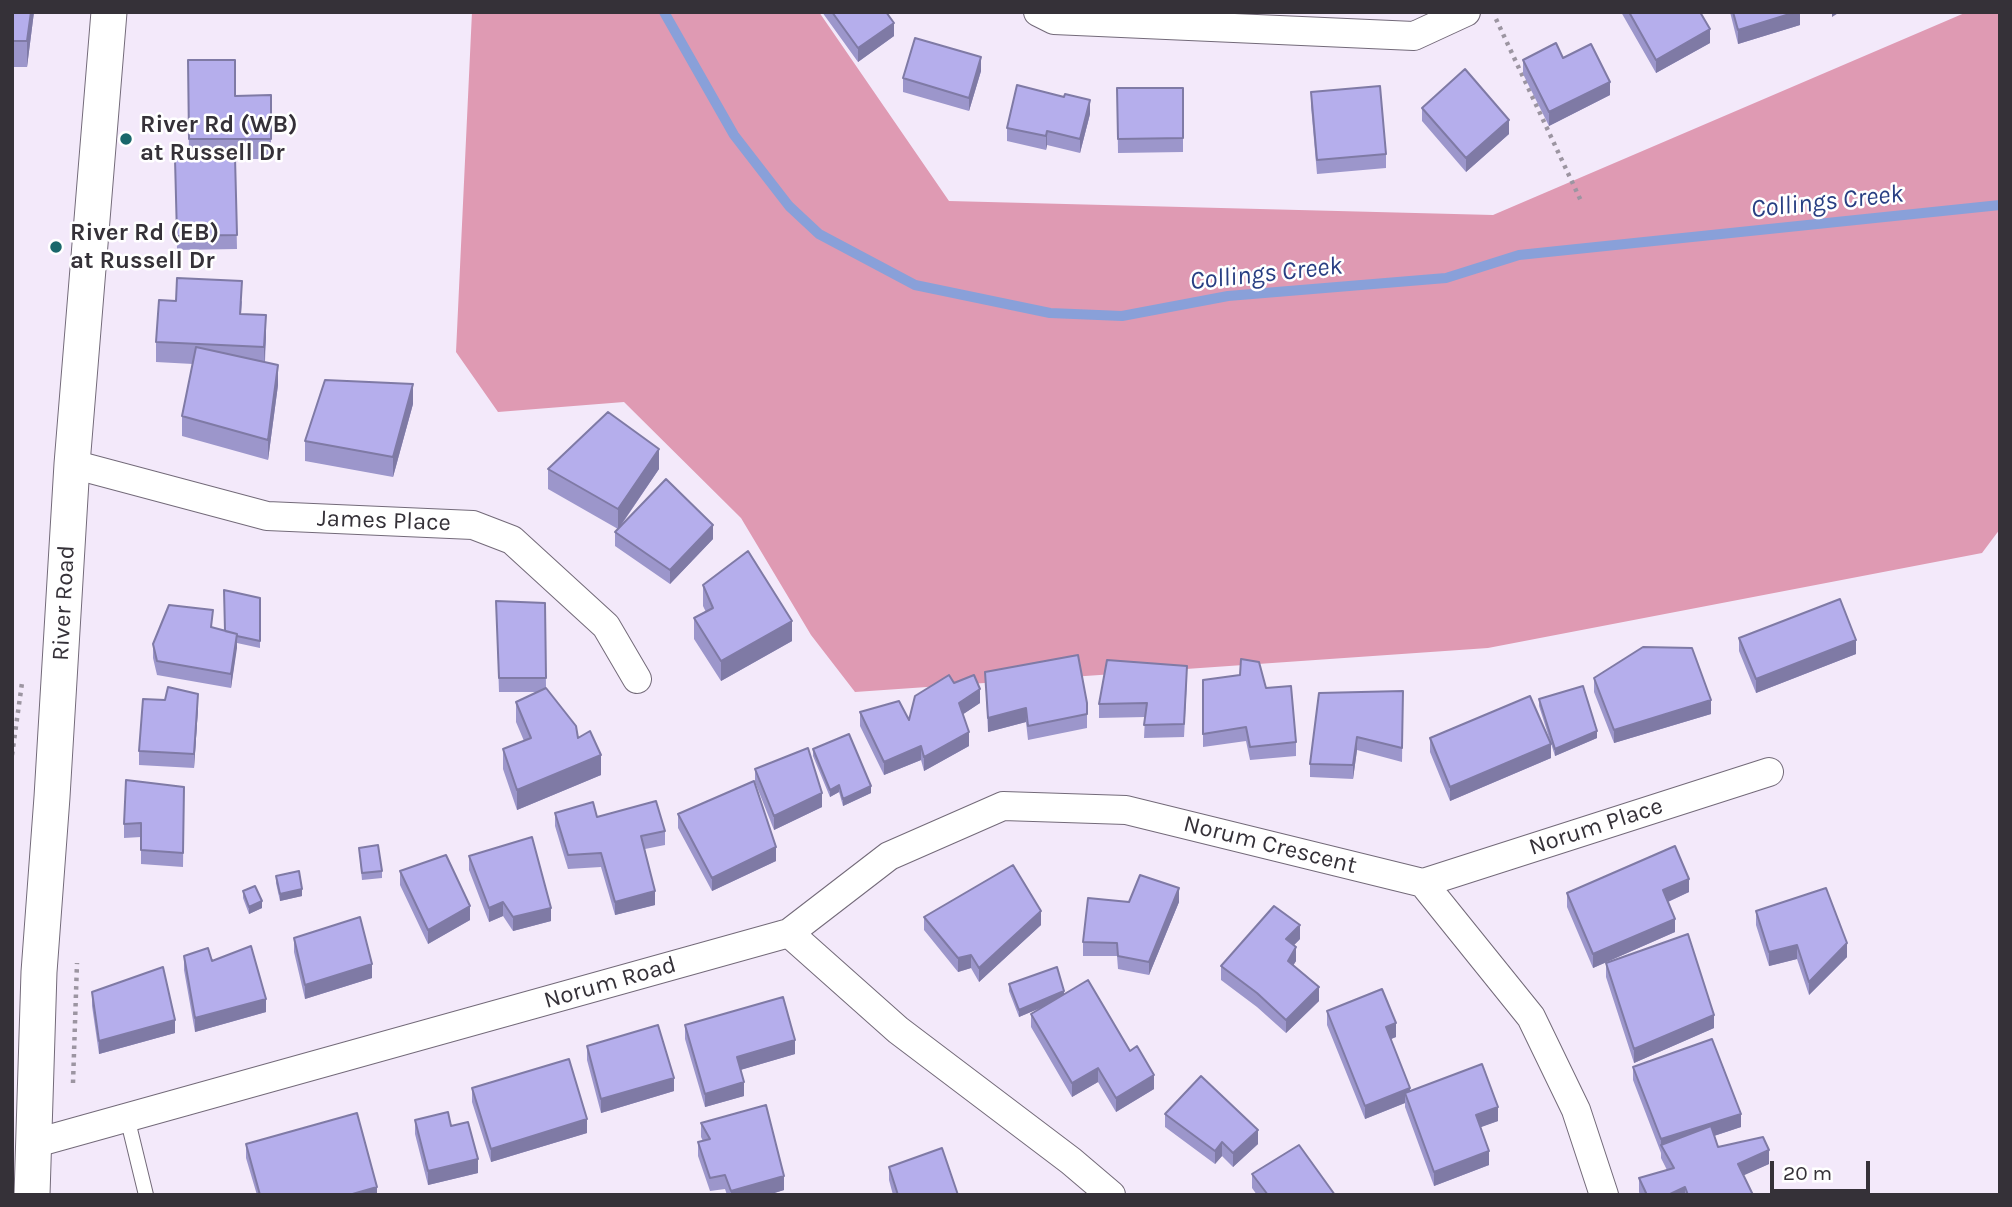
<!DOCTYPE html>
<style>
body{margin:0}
#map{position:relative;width:2012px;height:1207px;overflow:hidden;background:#f3e9fa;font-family:Karla,sans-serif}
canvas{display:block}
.frame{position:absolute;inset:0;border:14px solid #353138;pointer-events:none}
.scale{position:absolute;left:1770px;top:1161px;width:100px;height:32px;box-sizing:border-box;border:4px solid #353138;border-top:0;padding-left:9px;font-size:21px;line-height:24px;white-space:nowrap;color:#353138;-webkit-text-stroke:5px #fff;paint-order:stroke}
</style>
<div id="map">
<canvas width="2012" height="1207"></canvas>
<div class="frame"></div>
<div class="scale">20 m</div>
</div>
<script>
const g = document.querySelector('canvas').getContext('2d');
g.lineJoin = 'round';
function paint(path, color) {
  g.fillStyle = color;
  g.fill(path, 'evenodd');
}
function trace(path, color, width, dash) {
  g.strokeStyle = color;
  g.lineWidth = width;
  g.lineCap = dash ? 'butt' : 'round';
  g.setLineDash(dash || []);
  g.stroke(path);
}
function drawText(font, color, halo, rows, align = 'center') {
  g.font = font + ' Karla,sans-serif';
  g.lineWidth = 5;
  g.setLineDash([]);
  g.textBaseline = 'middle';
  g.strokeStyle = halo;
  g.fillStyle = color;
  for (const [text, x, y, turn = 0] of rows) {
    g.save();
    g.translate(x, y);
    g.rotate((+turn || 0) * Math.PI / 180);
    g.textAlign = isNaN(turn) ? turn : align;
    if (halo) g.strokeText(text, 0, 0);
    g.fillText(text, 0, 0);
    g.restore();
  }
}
paint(new Path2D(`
 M472,12H819L949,201L1493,215L1967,12H2000V529L1982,553L1488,648L855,692L811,635L741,518L624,402L498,412L456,352Z`), '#df9ab3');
trace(new Path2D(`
 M664,12L734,135L789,206L819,234L915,285L1050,313L1122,316L1228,296L1446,278L1519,255L2000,205`), '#89a0d9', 10);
const service = new Path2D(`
 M127,1117L146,1195`);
const minor = new Path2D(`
 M1038,12L1054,20L1414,36L1466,12
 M72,464L267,516L473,525L512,540L606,626L637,679
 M1423,883L1769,772
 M789,933L898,1030L1071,1161L1111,1195
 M32,1144L789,933L889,856L1003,806L1126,810L1423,883L1531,1017L1576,1110L1604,1195`);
const tertiary = new Path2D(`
 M32,1195L39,972L52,797L72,464L109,12`);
trace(service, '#736a79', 16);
trace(minor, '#736a79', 30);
trace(tertiary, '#736a79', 37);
trace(new Path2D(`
 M1496,19L1581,201
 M12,755L22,683
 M73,1083L77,963`), '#9c95a1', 4.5, [3.5, 5]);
trace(service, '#fff', 14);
trace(minor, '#fff', 28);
trace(tertiary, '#fff', 35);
paint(new Path2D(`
 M12,12H34L27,67H12Z
 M822,12H886L894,36L858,62Z
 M1621,12H1700L1710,43L1656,73Z
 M1730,12H1800V25L1738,44Z
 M1563,58L1610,95L1549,126L1523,74V60Z
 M188,60L235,96L271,95V159H235L237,249L177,250L175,159L189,158Z
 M981,71L969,111L903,92V78Z
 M1117,88H1183V152L1118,153Z
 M1311,92L1386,154V168L1317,174L1311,106Z
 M1422,108L1509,134L1466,172L1422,121Z
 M1090,114L1080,153L1047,145L1046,150L1007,141V128Z
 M242,301L241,314L266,336L265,362L278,385L268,460L182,436V416L193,364L156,362V342Z
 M413,404L393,477L305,461V441Z
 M548,469H659L620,527L713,539L670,584L615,546V532L618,529L548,489Z
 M703,585L792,641L721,681L694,639V618L706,612L703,606Z
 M260,598V648L237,643L231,688L157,675L153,658V644L212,628L225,631Z
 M496,601L545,603L546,688L601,775L517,810L503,769V749L524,741L516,722V702L537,692H499Z
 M1739,638L1856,654L1756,693L1739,651Z
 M985,672L1087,703V728L1028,740L1026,722L988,732Z
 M1594,678L1711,714L1614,743L1594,692Z
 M1187,680L1184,737L1144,738L1145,717L1099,718V704Z
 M1203,680L1296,742V756L1250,760L1246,741L1203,747Z
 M954,683L980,703L963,714L969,746L924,771L921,760L884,775L860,726V712L909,720Z
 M1403,691L1402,762L1357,750L1353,779L1310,777V764Z
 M1539,699L1597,738L1555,756L1539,706Z
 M165,700L198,708L194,768L139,765V751Z
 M1430,738L1551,758L1450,801L1430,752Z
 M813,749L871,793L843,806L839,792L830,797L813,756Z
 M755,769L822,807L774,830L755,782Z
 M184,787L183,867L141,864V837L124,838V824Z
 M555,813L597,817L665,831V845L645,849L655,905L615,915L601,867L568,869L555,826Z
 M678,814L776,861L712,891L678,828Z
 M359,848L382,871V878L362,880Z
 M469,856L551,921L513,931L503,916L489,922L469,870Z
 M400,871L470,920L428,944L400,885Z
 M276,876L302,896L280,901L276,883Z
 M243,891L262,908L249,914L243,898Z
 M1689,892L1668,902L1675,932L1593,968L1567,907V893Z
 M1129,902H1179L1149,975L1118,969L1117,956H1083V942Z
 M1756,911L1847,957L1809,995L1797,959L1769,966L1756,925Z
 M924,917L1041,925L979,982L971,968L958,972L924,930Z
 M294,938L372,978L305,999L294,952Z
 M1300,939L1294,945L1296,961L1293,965L1319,1001L1286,1033L1257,1007L1221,980V966Z
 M184,956L212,961L266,1012L195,1032L184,970Z
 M1606,963L1714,1028L1634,1063L1606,977Z
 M1009,984L1064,994L1130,1051L1154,1089L1116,1112L1098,1082L1072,1097L1031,1027V1014L1040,1008L1019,1017L1009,991Z
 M92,992L175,1033L99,1054L92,1006Z
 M1327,1011L1396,1037L1391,1039L1410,1091L1498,1121L1480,1127L1489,1165L1434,1186L1405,1107V1103L1365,1119L1327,1025Z
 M685,1025L795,1054L740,1070L744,1096L705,1107L685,1039Z
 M587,1046L674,1091L601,1113L587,1060Z
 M1633,1067L1741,1127L1714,1136L1718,1147L1769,1164L1743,1175L1753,1195H1640L1639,1192V1178L1667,1170L1661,1158V1153L1633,1080Z
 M472,1088L587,1133L491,1162L472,1102Z
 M1165,1114L1258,1144L1233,1167L1222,1156L1215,1164L1165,1127Z
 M415,1120L451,1126L478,1173L428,1185L415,1134Z
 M701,1123L784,1190L768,1195H727L725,1189L710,1191L698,1156V1142L703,1141L701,1137Z
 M246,1144L377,1195H257L246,1158Z
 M889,1167L958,1195H893L889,1180Z
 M1252,1174L1335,1195H1257L1252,1188Z`), '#9c96cb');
paint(new Path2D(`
 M31,12H34L27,67V41Z
 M1796,12H1800V25L1738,44V30Z
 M1832,12H1840L1832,17Z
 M894,23V36L858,62V48Z
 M1710,29V43L1656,73V60Z
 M981,57V71L969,111V98Z
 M1610,82V95L1549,126V112Z
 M1090,100V114L1080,153V139Z
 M1509,120V134L1466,172V158Z
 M1047,131V145L1046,150V136Z
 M266,315V336L264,367V347Z
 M278,365V385L268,460V440Z
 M413,384V404L393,477V457Z
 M659,449V469L618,529V509Z
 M713,525V539L670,584V570Z
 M792,621V641L721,681V661Z
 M237,634V648L231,688V674Z
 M1856,640V654L1756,693V679Z
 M980,689V703L959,717V703Z
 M198,694V708L194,768V754Z
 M1711,700V714L1614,743V730Z
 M1026,708V722L988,732V718Z
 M1597,731V738L1555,756V749Z
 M969,732V746L924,771V757Z
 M1357,737V750L1353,779V765Z
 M1551,744V758L1450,801V787Z
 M921,746V760L884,775V762Z
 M601,755V775L517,810V790Z
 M839,785V792L830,797V790Z
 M871,786V793L843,806V799Z
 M822,793V807L774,830V816Z
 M776,847V861L712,891V878Z
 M1689,879V892L1663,904V890Z
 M1179,888V902L1149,975V962Z
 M302,889V896L280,901V894Z
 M655,891V905L615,915V902Z
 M262,901V908L249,914V907Z
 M503,902V916L489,922V908Z
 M470,906V920L428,944V930Z
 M551,908V921L513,931V917Z
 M1041,911V925L979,982V968Z
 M1675,919V932L1593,968V954Z
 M1300,925V939L1286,953V939Z
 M1847,943V957L1809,995V982Z
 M1797,945V959L1769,966V952Z
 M1296,947V961L1288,974V961Z
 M971,955V968L958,972V958Z
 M372,964V978L305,999V985Z
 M1319,987V1001L1286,1033V1020Z
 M1064,991V998L1019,1017V1010Z
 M266,999V1012L195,1032V1018Z
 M1714,1015V1028L1634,1063V1049Z
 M175,1020V1033L99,1054V1041Z
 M1396,1023V1037L1386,1041V1027Z
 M795,1040V1054L737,1071V1057Z
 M1098,1068V1082L1072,1097V1083Z
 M1154,1075V1089L1116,1112V1098Z
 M674,1078V1091L601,1113V1099Z
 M744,1082V1096L705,1107V1094Z
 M1410,1088V1101L1405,1093V1103L1365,1119V1106Z
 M1498,1107V1121L1476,1129V1115Z
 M1741,1114V1127L1665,1152L1661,1145V1139Z
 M587,1119V1133L491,1162V1149Z
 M1258,1130V1144L1233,1167V1153Z
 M1222,1142V1156L1215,1164V1151Z
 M1769,1150V1164L1738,1178V1164Z
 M1489,1151V1165L1434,1186V1172Z
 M478,1159V1173L428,1185V1171Z
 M784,1176V1190L768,1195H731V1191Z
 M377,1187V1195H349Z
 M1685,1187V1195H1668Z`), '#7f7aa5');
const building = new Path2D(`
 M12,12H31L27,41H12Z
 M832,12H886L894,23L858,48Z
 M1629,12H1700L1710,29L1656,60Z
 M1733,12H1796L1738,30Z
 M915,38L981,57L969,98L903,78Z
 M1556,43L1563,58L1591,44L1610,82L1549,112L1523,60Z
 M188,60H235V96L271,95V139H189Z
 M1465,69L1509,120L1466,158L1422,108Z
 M1017,85L1064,97L1065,94L1090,100L1080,139L1047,131L1046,136L1007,128Z
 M1380,86L1386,154L1317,160L1311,92Z
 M1117,88H1183V138L1118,139Z
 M235,157L237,235L177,236L175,159Z
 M177,278L242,281L240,314L266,315L264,347L156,342L159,300L176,301Z
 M196,347L278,365L268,440L182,416Z
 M325,380L413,384L393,457L305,441Z
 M608,412L659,449L618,509L548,469Z
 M666,479L713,525L670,570L615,532Z
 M748,551L792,621L721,661L694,618L713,608L703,585Z
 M224,590L260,598V641L237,636V634L225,631Z
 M1840,599L1856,640L1756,679L1739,638Z
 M496,601L545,603L546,678H499Z
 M169,605L213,610L211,627L237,634L231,674L157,661L153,644Z
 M1643,647L1692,648L1711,700L1614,730L1594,678Z
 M1078,655L1087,703V714L1028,726L1026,708L988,718L985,672Z
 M1241,659L1259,662L1266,688L1291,686L1296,742L1250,747L1246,727L1203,734V680L1240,675Z
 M1107,660L1187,666L1184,724L1144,725L1147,703L1099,704Z
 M949,675L954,683L974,675L980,689L959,703L969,732L924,757L921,746L884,762L860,712L899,701L909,720L915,696Z
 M1583,686L1597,731L1555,749L1539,699Z
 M168,687L198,694L194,754L139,751L143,699L165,700Z
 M546,688L576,726L578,738L590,731L601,755L517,790L503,749L531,738L516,702Z
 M1403,691L1402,748L1357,737L1353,765L1310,764L1319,693Z
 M1530,696L1551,744L1450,787L1430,738Z
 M849,734L871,786L843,799L839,785L830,790L813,749Z
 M808,748L822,793L774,816L755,769Z
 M126,780L184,787L183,853L141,850V823L124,824Z
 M754,781L776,847L712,878L678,814Z
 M656,801L665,831L641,836L655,891L615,902L601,853L568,855L555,813L593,802L597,817Z
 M532,837L551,908L513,917L503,902L489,908L469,856Z
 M378,845L382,871L362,873L359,848Z
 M1675,846L1689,879L1663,890L1675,919L1593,954L1567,893Z
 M446,855L470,906L428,930L400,871Z
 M1013,865L1041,911L979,968L971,955L958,958L924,917Z
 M299,871L302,889L280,894L276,876Z
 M1140,875L1179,888L1149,962L1118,956L1117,943L1083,942L1088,898L1129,902Z
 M255,886L262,901L249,907L243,891Z
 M1826,888L1847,943L1809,982L1797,945L1769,952L1756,911Z
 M1274,906L1300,925L1286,939L1296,947L1288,961L1319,987L1286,1020L1257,993L1221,966Z
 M360,917L372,964L305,985L294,938Z
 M1688,934L1714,1015L1634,1049L1606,963Z
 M251,946L266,999L195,1018L184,956L208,948L212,961Z
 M163,967L175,1020L99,1041L92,992Z
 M1057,967L1064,991L1019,1010L1009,984Z
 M1088,980L1130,1051L1137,1046L1154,1075L1116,1098L1098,1068L1072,1083L1031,1014Z
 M1382,989L1396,1023L1386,1027L1410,1088L1365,1106L1327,1011Z
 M783,997L795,1040L737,1057L744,1082L705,1094L685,1025Z
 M658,1025L674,1078L601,1099L587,1046Z
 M1712,1039L1741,1114L1661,1139L1633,1067Z
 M569,1059L587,1119L491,1149L472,1088Z
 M1482,1064L1498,1107L1476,1115L1489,1151L1434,1172L1405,1093Z
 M1201,1076L1258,1130L1233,1153L1222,1142L1215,1151L1165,1114Z
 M766,1105L784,1176L731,1191L725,1175L710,1178L698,1142L710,1139L701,1123Z
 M448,1112L451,1126L468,1122L478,1159L428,1171L415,1120Z
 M357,1113L377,1187L349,1195H260L246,1144Z
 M1711,1126L1718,1147L1763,1137L1769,1150L1738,1164L1753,1195H1688L1685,1187L1668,1195H1647L1639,1178L1674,1168L1661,1145Z
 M1299,1145L1335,1195H1268L1252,1174Z
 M942,1148L958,1195H898L889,1167Z`);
paint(building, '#b5aeec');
trace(building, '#7f7aa5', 2);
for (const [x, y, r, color] of [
 [126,139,7,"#19676b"],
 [56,247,7,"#19676b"]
]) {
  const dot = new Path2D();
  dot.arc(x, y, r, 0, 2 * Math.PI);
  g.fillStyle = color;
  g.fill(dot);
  trace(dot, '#fff', 2.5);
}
drawText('bold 24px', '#353138', '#fff', [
 ["River Rd (WB)",140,125],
 ["at Russell Dr",140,153],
 ["River Rd (EB)",70,233],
 ["at Russell Dr",70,261]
], 'left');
drawText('24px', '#353138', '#fff', [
 ["James Place",384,521,2],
 ["River Road",64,603,-87],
 ["Norum Place",1596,827,-18],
 ["Norum Crescent",1270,845,14],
 ["Norum Road",610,983,-16]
]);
drawText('italic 26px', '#293f83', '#fff', [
 ["Collings Creek",1827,202,-6],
 ["Collings Creek",1266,274,-6]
]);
</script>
